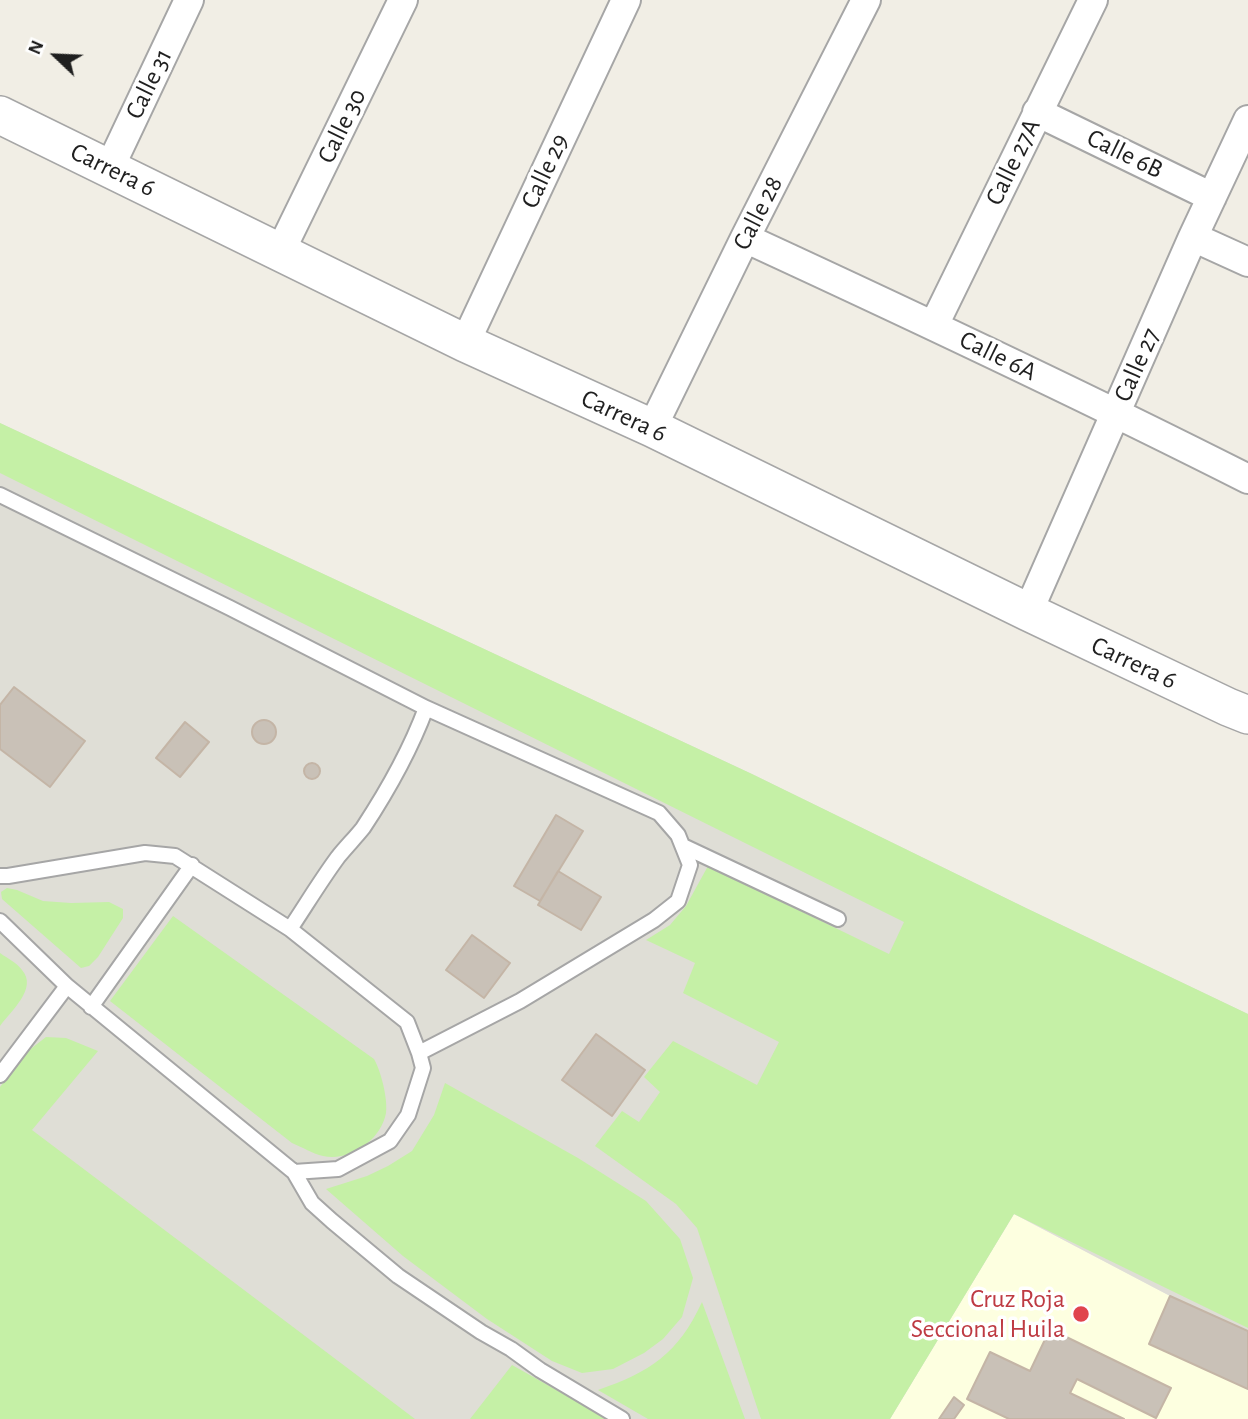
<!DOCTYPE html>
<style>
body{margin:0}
#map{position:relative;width:1248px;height:1419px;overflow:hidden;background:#f1eee5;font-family:"Alegreya Sans",sans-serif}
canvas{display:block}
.north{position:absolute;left:21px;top:21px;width:70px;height:70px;-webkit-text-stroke:5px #fff;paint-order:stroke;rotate:293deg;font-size:19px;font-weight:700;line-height:28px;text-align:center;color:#1f1f1f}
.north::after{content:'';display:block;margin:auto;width:24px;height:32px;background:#1f1f1f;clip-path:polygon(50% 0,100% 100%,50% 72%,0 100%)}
</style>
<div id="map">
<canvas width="1248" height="1419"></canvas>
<div class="north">N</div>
</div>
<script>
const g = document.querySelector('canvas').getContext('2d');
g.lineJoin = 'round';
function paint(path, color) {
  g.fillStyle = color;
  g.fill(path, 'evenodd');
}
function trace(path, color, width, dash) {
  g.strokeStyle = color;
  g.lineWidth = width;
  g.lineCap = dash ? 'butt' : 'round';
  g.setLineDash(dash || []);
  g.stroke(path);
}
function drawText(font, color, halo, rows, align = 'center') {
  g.font = font + ' "Alegreya Sans",sans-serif';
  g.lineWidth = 7;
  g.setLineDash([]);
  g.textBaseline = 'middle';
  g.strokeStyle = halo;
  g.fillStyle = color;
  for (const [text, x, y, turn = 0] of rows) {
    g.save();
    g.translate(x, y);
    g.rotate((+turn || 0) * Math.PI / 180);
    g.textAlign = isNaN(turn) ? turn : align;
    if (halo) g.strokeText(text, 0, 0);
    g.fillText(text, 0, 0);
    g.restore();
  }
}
paint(new Path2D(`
 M1014,1214L1170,1296L1248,1331V1419H890Z`), '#fdffe0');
paint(new Path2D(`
 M0,423L752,774L1026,908L1248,1014V1331L1170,1296L1014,1214L890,1419H0Z`), '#dfded6');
paint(new Path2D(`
 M0,423L752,774L1026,908L1248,1014V1328L1014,1214L890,1419H761L697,1228L676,1204L595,1146L622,1111L639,1122L660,1092L644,1077L673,1041L757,1085L779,1042L683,993L695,963L646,940L670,925L686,906L708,866L889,954L904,922L0,473Z
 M7,888L17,890L43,901L71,903L109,902L123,909V918L98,957L89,966L81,968L2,899L1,892Z
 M173,916L374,1059C381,1071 388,1099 386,1113C381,1140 350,1162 323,1156C313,1154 302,1147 292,1143L110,1001Z
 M0,953C7,958 17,963 22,970C38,988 11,1011 0,1026Z
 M46,1037L66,1038L98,1051L32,1130L415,1419H0V1087L28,1051Z
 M445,1083L578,1158L646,1201L680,1239L693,1278L682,1317L663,1339L644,1353L613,1369L582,1373L552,1361L487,1319L403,1256L326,1189L367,1176L388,1166L412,1151L434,1115Z
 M702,1302L745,1419H648L598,1390C650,1372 678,1354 702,1302Z
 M512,1365L608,1419H470Z`), '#c5f0a6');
const building = new Path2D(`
 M14,687L85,741L50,787L0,749V705Z
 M252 732a12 12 0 1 1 24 0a12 12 0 1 1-24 0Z
 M185,722L209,742L180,777L156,758Z
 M304 771a8 8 0 1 1 16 0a8 8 0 1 1-16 0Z
 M556,815L583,831L540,901L514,886Z
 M558,871L601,897L581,930L538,905Z
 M472,935L510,963L484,998L446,970Z
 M596,1034L645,1070L612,1116L562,1080Z
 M1170,1296L1248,1331V1389L1149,1344Z
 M1050,1329L1171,1388L1156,1418L1077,1379L1070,1393L1124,1419H1009L967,1399L990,1352L1030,1371Z
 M954,1397L964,1405L954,1419H939Z`);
paint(building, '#c9c1b7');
trace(building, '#c4b5a6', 2);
const service = new Path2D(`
 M0,495L230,608L426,708L659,813L678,835L690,865L678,901L654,920L520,1001L419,1053
 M683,846L838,919
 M0,876H8L145,853L175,856L290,929L407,1022L419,1053L423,1068L408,1115L390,1141L338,1169L294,1172L67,986L0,1075
 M0,921L67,986
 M290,929C306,905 321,880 338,857C346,847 355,838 363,828C388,790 410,751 426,708
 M91,1007L192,865
 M294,1172L312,1203L332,1221L398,1276L481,1332L511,1349L540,1370L622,1419`);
const minor = new Path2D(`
 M1037,112L1212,197
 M109,169L189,0
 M1193,237L1248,262
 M745,238C914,316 1082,395 1248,479
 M280,252L403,0
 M934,325L1093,0
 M465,343L626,0
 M652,428L745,238L866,0
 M1028,612L1193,237L1248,120`);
const tertiary = new Path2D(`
 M0,115L465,343L652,428L1028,612L1228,707L1248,715`);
trace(service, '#a6a6a6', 18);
trace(minor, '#a6a6a6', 32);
trace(tertiary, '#a6a6a6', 40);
trace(service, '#fff', 14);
trace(minor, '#fff', 28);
trace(tertiary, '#fff', 37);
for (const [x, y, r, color] of [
 [1081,1314,9,"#e0444e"]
]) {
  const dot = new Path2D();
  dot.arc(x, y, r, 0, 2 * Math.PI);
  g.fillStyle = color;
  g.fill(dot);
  trace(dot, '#fff', 2.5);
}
drawText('26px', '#1f1f1f', '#fff', [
 ["Calle 31",149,84,-64],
 ["Calle 30",342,126,-64],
 ["Calle 6B",1125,154,26],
 ["Calle 27A",1013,162,-64],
 ["Carrera 6",113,170,26],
 ["Calle 29",545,171,-65],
 ["Calle 28",758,213,-63],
 ["Calle 6A",998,356,26],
 ["Calle 27",1137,365,-66],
 ["Carrera 6",624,416,25],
 ["Carrera 6",1134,663,25]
]);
drawText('26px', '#be3a42', '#fff', [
 ["Cruz Roja",1065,1299],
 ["Seccional Huila",1065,1329]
], 'right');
</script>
